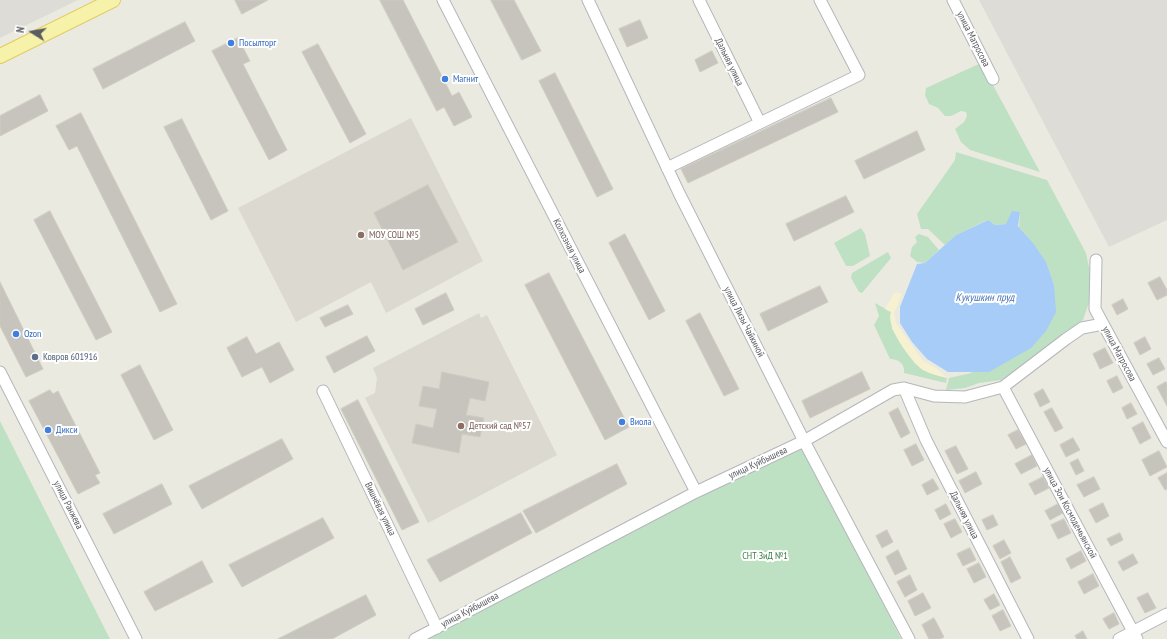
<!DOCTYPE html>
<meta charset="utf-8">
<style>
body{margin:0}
#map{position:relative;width:1167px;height:639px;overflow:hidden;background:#ebeae1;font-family:"PT Sans Narrow",sans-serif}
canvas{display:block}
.north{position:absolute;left:12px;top:12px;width:40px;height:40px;-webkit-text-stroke:3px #fff;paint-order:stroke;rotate:281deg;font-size:11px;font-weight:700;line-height:16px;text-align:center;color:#5a5c61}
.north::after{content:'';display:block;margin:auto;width:14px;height:18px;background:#5a5c61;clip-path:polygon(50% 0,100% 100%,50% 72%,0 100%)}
</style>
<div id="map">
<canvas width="1167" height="639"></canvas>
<div class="north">N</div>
</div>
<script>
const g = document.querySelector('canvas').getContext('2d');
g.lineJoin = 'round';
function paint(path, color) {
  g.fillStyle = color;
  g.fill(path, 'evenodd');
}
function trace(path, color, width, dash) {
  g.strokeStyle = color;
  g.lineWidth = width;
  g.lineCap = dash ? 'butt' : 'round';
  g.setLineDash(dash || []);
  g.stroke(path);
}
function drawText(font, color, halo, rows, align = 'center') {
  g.font = font + ' "PT Sans Narrow",sans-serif';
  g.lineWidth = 4;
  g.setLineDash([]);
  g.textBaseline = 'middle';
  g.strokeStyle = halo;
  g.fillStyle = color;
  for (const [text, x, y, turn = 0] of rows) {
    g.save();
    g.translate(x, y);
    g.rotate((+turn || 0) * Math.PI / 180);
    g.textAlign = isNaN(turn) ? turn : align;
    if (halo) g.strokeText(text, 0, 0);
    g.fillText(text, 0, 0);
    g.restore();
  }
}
paint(new Path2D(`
 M0,0H78L0,38Z
 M979,0H1167V220L1109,247Z`), '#dddcd6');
paint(new Path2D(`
 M411,118L483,261L386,313L371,282L296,322L238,208Z
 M479,313L481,318L487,315L557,455L428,523L365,398L375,393L377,378L373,368Z`), '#dbd9d0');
paint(new Path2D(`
 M981,63L1040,172L970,150L961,142L955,129L964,122L967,116L966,112L961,111L951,116H945L938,108L929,104L925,95L926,88Z
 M956,152L1047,180L1086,253L1090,272V300L1083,320L1046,350L1001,380L979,383L965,388L946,390L949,378L971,373L1054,285C1046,262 1036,245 1019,227L1020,212L1006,224L995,225L987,220L956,235L945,245L928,229H921L917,214L955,160Z
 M861,228L865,234L870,256L853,266H846L834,243Z
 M919,234L928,237L939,250L925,263L917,262L910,256L912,247L917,242L915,237Z
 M888,252L891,258L862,293L859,292L851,278L852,273Z
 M875,303L891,312L892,329L914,362L923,370L947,378L946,383L904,373C905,364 899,359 890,359L874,325L879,316Z
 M0,421L110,639H0Z
 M803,442L901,639H427Z`), '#bfe1c3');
paint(new Path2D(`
 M895,292L902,294L894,314L896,323L923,361L936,368L947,378C939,376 930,374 923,370C911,362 885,326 891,312L885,309Z`), '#f6f1d1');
paint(new Path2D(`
 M1012,211L1020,212L1018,226L1033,243L1046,262L1054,285L1056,312L1046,331L1031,348L989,372H948L927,359L912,342L900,323V307L917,264L925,263L956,235L988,220L995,225L1006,224Z`), '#a6ccf7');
const building = new Path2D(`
 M235,0H268L242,14Z
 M380,0H403L452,96L459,92L472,117L454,126L444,107L437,111Z
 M491,0H514L541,51L522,60Z
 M640,20L648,38L627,47L619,29Z
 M185,22L195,41L103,89L93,69Z
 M238,38L250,61L243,64L287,150L269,160L212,51Z
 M318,44L366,134L350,143L302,52Z
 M712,51L718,63L700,72L695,60Z
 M555,73L613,189L597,197L539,81Z
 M40,95L48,111L0,136V116Z
 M831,98L838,112L688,183L681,169Z
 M81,113L177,304L160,312L77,146L69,150L56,126Z
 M182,119L228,211L211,220L164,127Z
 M917,131L925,150L864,179L855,161Z
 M428,185L458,242L403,270L374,213Z
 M846,196L854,212L794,241L786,224Z
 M50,211L112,332L96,340L34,220Z
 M625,234L665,311L649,320L609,243Z
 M549,273L629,427L605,440L525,285Z
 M1160,277L1167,290V295L1157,300L1148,283Z
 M0,282L43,369L26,377L0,326Z
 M820,286L828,302L768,331L760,314Z
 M446,293L454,310L423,325L415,309Z
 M1123,299L1128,309L1117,315L1112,305Z
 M348,305L353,314L325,327L320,318Z
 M700,313L739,389L724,396L686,321Z
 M367,336L375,351L334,373L326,357Z
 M247,337L256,354L279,342L294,370L270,383L262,367L242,377L227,348Z
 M1145,337L1151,349L1140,355L1134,343Z
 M1105,348L1113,363L1100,369L1093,354Z
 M1159,358L1165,369L1153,375L1147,364Z
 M140,365L173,430L154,440L121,375Z
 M442,372L489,382L485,401L470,398L466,415L484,418L480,437L462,434L459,453L412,443L416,424L433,428L437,409L419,406L423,386L439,389Z
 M862,372L870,389L810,418L802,401Z
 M1117,376L1123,388L1113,393L1107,381Z
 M1166,382L1167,384V406L1157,387Z
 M1043,389L1050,402L1040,407L1034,394Z
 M50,390L53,394L58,391L100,473L95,475L100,483L78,494L29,401Z
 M358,400L419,522L402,530L341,409Z
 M1131,403L1137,414L1127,419L1122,408Z
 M898,408L910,433L901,438L889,413Z
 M1052,408L1063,428L1055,432L1044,412Z
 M1143,422L1151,438L1140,444L1132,428Z
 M1018,430L1026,444L1016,449L1008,435Z
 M1073,438L1080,450L1066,457L1060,445Z
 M282,439L293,459L202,509L189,486Z
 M916,444L924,460L912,466L904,450Z
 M956,446L968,469L957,474L945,451Z
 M1159,451L1167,467L1150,476L1142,460Z
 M1032,455L1037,466L1021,474L1015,464Z
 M1078,459L1084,471L1076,475L1070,463Z
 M617,464L627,484L536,533L523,511Z
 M976,472L982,484L965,493L959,481Z
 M1167,473V489L1165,490L1158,478Z
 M1043,477L1049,488L1035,495L1029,484Z
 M1094,477L1100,489L1084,497L1077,485Z
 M933,479L939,489L927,495L922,485Z
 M162,484L172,504L114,534L103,514Z
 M1103,503L1109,516L1096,523L1089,510Z
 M946,504L951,514L940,520L935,510Z
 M1058,504L1063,513L1050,520L1045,511Z
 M521,513L532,533L440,582L427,560Z
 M993,515L998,525L987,530L982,520Z
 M323,518L334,538L242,587L229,565Z
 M955,519L962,532L951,538L944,524Z
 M1064,519L1071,533L1058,539L1051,525Z
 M887,530L893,542L882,548L876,536Z
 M1120,533L1123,540L1111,546L1107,539Z
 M1004,540L1011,553L1000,559L993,546Z
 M970,548L976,560L963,566L957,554Z
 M898,550L907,569L895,575L886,557Z
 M1081,551L1086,561L1071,569L1066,559Z
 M1133,554L1138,563L1123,571L1118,562Z
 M1010,557L1021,578L1011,583L1001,562Z
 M202,561L213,582L155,611L144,592Z
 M979,563L986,577L974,583L967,569Z
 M1093,574L1099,586L1084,594L1078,582Z
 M910,575L917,590L905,597L897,582Z
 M923,593L931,608L915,616L908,601Z
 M1148,593L1156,608L1145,613L1137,598Z
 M994,594L1000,605L990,610L984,600Z
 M366,595L376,615L332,639H278Z
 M1003,610L1011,626L1000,631L992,616Z
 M1114,613L1119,624L1109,629L1103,619Z
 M934,618L944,637L940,639H929L922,625Z
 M1083,631L1087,639H1077L1075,636Z`);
paint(building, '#c7c4be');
trace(building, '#cfccc0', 1);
const minor = new Path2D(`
 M443,0L696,492
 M588,0L679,193L804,441L909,639
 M699,0L760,123
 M953,0L993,79
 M667,168L859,75L820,0
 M1096,260L1095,309L1167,442
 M0,372L136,639
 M1003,387L1137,639
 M904,388L926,440L1028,639
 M323,391L437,628
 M415,639L696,492L804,441L893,390L904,388L934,396L965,397L1003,387L1066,339L1082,328L1103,324
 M1119,639L1167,614`);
const major = new Path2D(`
 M0,56L113,0`);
trace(minor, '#b4b6bb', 13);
trace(major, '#e4cb62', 16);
trace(minor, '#fff', 11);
trace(major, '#f7f2aa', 14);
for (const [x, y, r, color] of [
 [231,43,4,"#3f7fe0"],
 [445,79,4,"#3f7fe0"],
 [361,235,4,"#8d6e63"],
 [16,334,4,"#3f7fe0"],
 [35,357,4,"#5c6f8a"],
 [622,422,4,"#3f7fe0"],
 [461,426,4,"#8d6e63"],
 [48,430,4,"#3f7fe0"]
]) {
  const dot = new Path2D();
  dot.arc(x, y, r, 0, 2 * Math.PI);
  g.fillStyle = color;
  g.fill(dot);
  trace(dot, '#fff', 1.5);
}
drawText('10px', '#5a5c61', '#fff', [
 ["улица Матросова",973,39,63],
 ["Дальняя улица",729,62,64],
 ["Колхозная улица",569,246,63],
 ["улица Лизы Чайкиной",744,322,63],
 ["улица Матросова",1119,354,62],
 ["улица Куйбышева",758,463,-25],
 ["улица Ранжева",68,505,63],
 ["Вишнёвая улица",380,509,64],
 ["улица Зои Космодемьянской",1070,513,62],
 ["Дальняя улица",964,515,63],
 ["улица Куйбышева",470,610,-28]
]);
drawText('10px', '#366cbe', '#fff', [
 ["Посылторг",239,43],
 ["Магнит",453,79],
 ["Ozon",24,334],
 ["Виола",630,422],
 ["Дикси",56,430]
], 'left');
drawText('10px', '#785e54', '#fff', [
 ["МОУ СОШ №5",369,235],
 ["Детский сад №57",469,426]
], 'left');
drawText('10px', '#4e5e75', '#fff', [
 ["Ковров 601916",43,357]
], 'left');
drawText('10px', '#3b7e44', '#fff', [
 ["СНТ ЗиД №1",765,556]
]);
drawText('italic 11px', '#4b76b7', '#fff', [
 ["Кукушкин пруд",985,298]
]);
</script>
